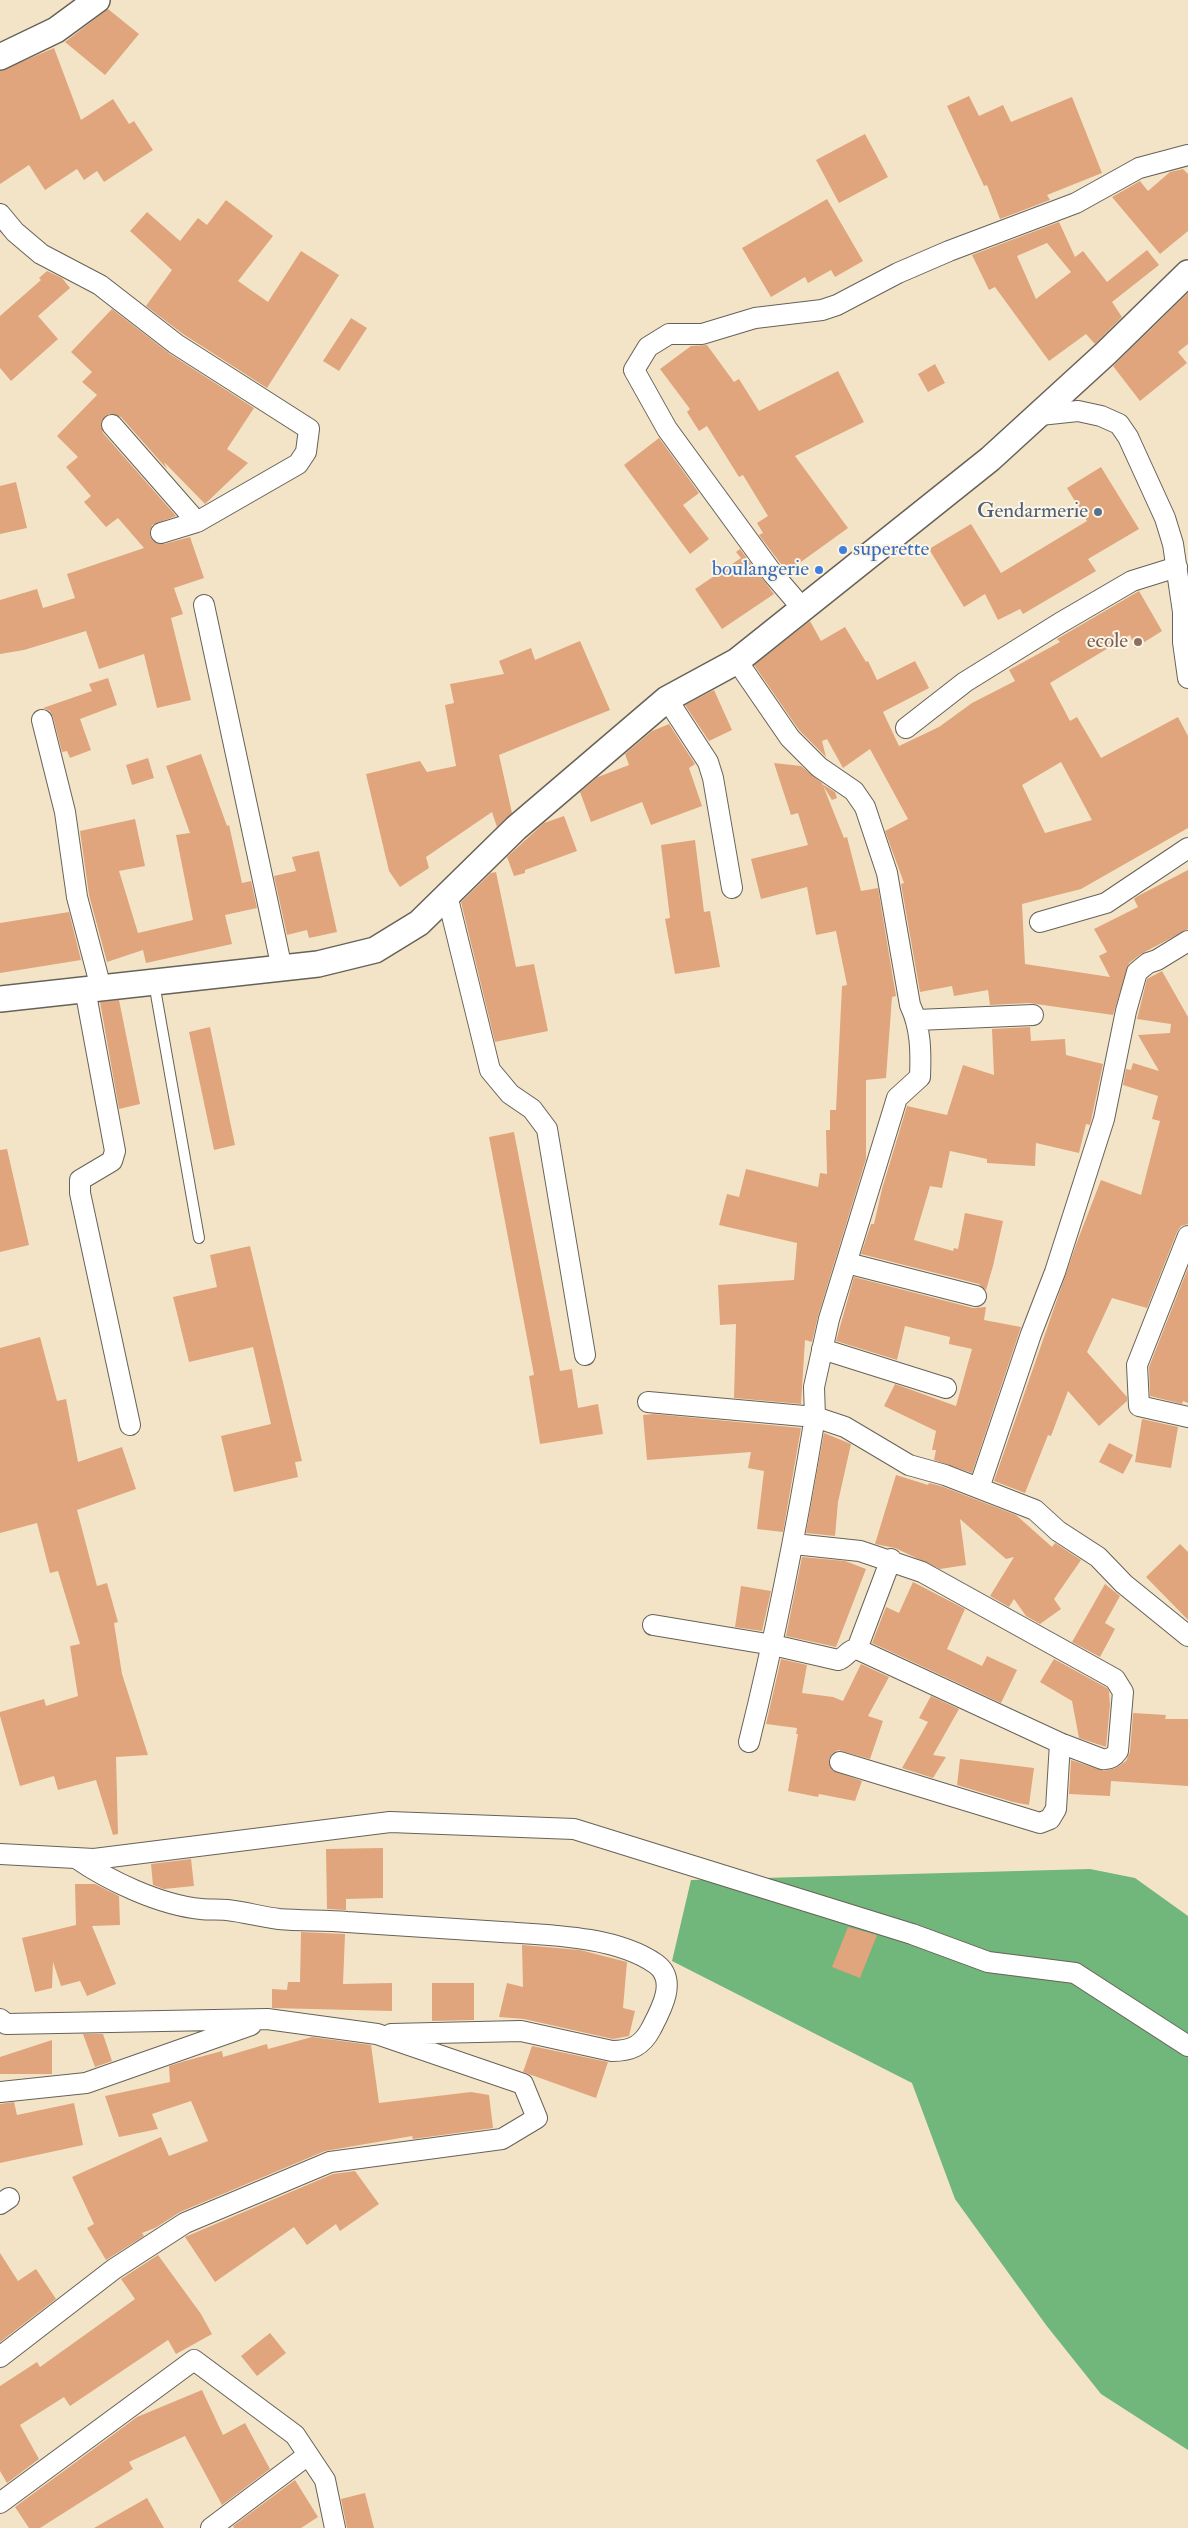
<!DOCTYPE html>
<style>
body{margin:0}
canvas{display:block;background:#f3e4c7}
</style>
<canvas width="1188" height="2528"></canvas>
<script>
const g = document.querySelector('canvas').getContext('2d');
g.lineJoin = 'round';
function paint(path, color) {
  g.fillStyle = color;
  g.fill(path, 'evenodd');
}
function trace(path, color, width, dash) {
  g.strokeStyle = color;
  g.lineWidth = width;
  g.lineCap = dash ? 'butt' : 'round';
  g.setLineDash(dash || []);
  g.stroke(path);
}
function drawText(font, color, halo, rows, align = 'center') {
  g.font = font + ' "IM FELL Double Pica",serif';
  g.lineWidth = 4;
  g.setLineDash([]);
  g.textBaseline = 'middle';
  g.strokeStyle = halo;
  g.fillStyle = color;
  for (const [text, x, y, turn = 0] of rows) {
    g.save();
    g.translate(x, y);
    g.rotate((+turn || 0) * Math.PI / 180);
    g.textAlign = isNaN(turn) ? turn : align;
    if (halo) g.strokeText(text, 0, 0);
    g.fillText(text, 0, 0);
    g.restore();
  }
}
paint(new Path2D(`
 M1090,1869L1135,1878L1188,1916V2450L1101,2394L1046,2325L955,2199L912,2083L672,1961L691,1880Z`), '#71b67a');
paint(new Path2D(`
 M108,9L139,34L105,75L65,42Z
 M54,48L81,120L113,99L129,124L134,121L153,150L104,182L97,171L84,180L77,169L45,190L29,165L0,184V71Z
 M969,96L979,116L1003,105L1011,122L1072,97L1102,173L1047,195L1050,200L1000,219L987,185L984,186L947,106Z
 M865,134L888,177L839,203L816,160Z
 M1183,169L1188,174V231L1160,254L1112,197L1140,181L1148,191L1170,172Z
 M827,199L863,261L835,277L831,270L808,283L805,277L771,297L742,248Z
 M226,200L273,236L238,281L268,302L301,251L339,275L267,388L183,334L146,306L172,270L130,231L147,212L180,241L198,218L207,225Z
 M1059,222L1075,257L1083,251L1107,282L1147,250L1159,265L1112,302L1122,317L1095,344L1086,334L1049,361L995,287L989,290L972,255ZM1047,243L1071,272L1036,299L1017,256Z
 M47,271L62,278L70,288L38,316L58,339L11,381L0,368V316L41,280L39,278Z
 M1188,293V344L1178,352L1187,363L1140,401L1113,366Z
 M112,309L170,354L254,408L227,449L248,463L205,504L164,462L167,469L121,417L109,414L101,422L103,433L176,516L152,525L150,536L153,541L164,544L190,537L204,578L174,588L183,614L171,618L191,700L157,708L144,654L99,669L86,631L24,650L0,654V600L37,589L43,608L75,598L67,574L144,548L118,518L106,527L84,502L91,496L66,467L78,457L57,436L97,395L82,382L92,372L71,352Z
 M351,318L367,328L339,371L323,361Z
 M707,345L734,382L739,379L759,411L838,371L864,422L795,456L848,528L787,572L759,535L763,533L757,523L768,516L743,475L739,477L707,426L699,431L687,412L690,409L660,369L691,346Z
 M935,364L945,383L928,392L918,374Z
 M659,438L699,493L683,505L709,539L690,554L624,465Z
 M1101,467L1139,529L1088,559L1096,571L1023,614L1020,609L998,620L985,594L964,607L929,549L971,524L1001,573L1087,521L1067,488Z
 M16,482L27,528L0,534V486Z
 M740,549L774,594L722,629L695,589L741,558L736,552Z
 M1139,591L1162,631L1135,648L1130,635L1050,683L1070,721L1077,717L1101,758L1178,717L1188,736V828L1081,889L1022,904L1025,964L1110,977L1099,956L1107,952L1094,929L1138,907L1134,899L1136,897L1188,870V929L1141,954L1129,963L1113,1015L1029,1003L990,1005L988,990L954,996L952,986L920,992L901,884L904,883L885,831L908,819L870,749L843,768L827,739L822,741L826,757L799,730L754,665L810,621L821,641L845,627L866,662L868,661L877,680L915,661L929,688L883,712L899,746L939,727L972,703L1015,681L1009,670L1060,642L1057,639ZM1061,762L1092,820L1045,833L1022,785Z
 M580,641L610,710L499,755L512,813L497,827L492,812L426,857L429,868L400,887L389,871L366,774L420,761L427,772L456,766L445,705L454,703L450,684L504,674L499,661L531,648L535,660Z
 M108,678L117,705L80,719L91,750L70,758L67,751L62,752L53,717L50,711L43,708L92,691L89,684Z
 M714,690L732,730L709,741L685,705Z
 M669,724L695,764L689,768L702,806L651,825L642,802L591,822L580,792L598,777L629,765L625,754L652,731Z
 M201,754L227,826L229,825L242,883L251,881L257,908L225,915L232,944L146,963L143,950L107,962L89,895L80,831L135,819L145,866L119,871L138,933L193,920L176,835L190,833L166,766Z
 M148,758L154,778L132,785L126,765Z
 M774,763L801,766L822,783L844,838L847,837L861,891L878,888L896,996L892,997L886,1078L866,1080V1159L818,1316L812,1342L805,1340L801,1404L734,1398L736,1324L720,1325L718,1285L794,1280L797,1243L719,1225L727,1194L739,1197L746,1169L818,1187L820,1173L827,1174L826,1130H830V1110H836L842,986L847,985L836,931L816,935L807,887L761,899L751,859L808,845L798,813L791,815Z
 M822,784L835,792L837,798L832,800Z
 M564,816L577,851L525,870V873L514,876L507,857L544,823Z
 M695,840L704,912L710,911L720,967L675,974L665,919L670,918L661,845Z
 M319,851L337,932L309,938L307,930L287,935L274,876L296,871L292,857Z
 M496,872L516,967L534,964L548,1031L495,1042L461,902L491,873Z
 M69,912L81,960L0,973V923Z
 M1162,971L1188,1017V1224L1181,1226L1177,1232L1147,1308L1112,1298L1087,1352L1127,1397V1401L1099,1426L1068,1391L1051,1436L1048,1435L1025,1493L994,1481L1077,1242L1101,1180L1141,1195L1160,1121L1152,1119L1158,1096L1123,1085L1126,1069L1131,1070L1133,1063L1159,1071L1138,1035L1170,1033L1171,1024L1137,1019L1147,979Z
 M119,1000L140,1104L119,1109L100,1002Z
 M210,1027L235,1145L214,1150L189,1032Z
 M1030,1027L1031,1041L1065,1039L1066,1055L1103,1064L1092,1116L1090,1125L1086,1124L1079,1153L1036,1143L1035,1166L987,1163V1159L950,1151L942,1188L930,1186L914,1240L953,1251L954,1248L958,1249L965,1213L1003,1221L993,1266L986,1290L979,1284L861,1254L871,1224H874L882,1189L907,1106L947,1115L963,1065L994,1075L992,1029Z
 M514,1132L560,1371L572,1369L578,1408L598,1404L603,1434L540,1444L529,1376L534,1375L489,1137Z
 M7,1149L29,1245L0,1252V1150Z
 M250,1246L302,1461L295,1462L298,1477L234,1492L221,1436L271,1424L253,1347L189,1362L173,1297L217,1287L210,1255Z
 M1188,1268V1403L1183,1401L1182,1404L1150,1396L1149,1367Z
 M854,1277L973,1308L986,1307L984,1320L1021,1327L972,1473L934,1460L936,1450H932L936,1431L884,1406L895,1384L956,1406L972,1349L949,1344L950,1337L905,1326L897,1360L836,1341Z
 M40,1337L57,1401L66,1399L78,1462L122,1447L136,1489L77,1510L97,1586L107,1583L118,1622L114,1623L122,1674L148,1755L116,1757L118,1834L113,1835L96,1780L58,1790L54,1776L20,1786L0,1716V1712L44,1699L46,1706L78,1696L70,1646L80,1644L58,1571L50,1573L37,1523L0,1533V1348Z
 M654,1414L801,1428L783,1532L757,1529L764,1471L748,1468L751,1452L647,1460L643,1415Z
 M1142,1419L1178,1427L1171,1468L1135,1462Z
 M824,1433L851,1444L838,1502L835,1536L806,1533Z
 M1109,1443L1133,1455L1123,1474L1099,1462Z
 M896,1475L928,1485L929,1483L941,1486L1016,1515L1052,1547L1055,1543L1081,1560L1054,1599L1061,1609L1040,1624L1026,1616L1014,1599L1009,1607L990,1596L1014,1557L1006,1559L960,1519L966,1565L940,1569L895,1548L875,1544Z
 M1180,1544L1188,1552V1620L1146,1577Z
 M802,1557L845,1561L866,1569L836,1647L786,1636Z
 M913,1582L965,1609L947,1649L982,1666L987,1656L1017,1670L1001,1703L872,1643L886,1607L899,1613Z
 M1105,1584L1120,1596L1105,1623L1115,1629L1100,1657L1072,1642Z
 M741,1586L771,1591L762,1631L735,1627Z
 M781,1659L807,1665L802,1693L833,1697L843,1701L861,1664L889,1677L868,1716L883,1721L870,1759L838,1750L832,1754L829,1759L832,1770L862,1781L855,1801L819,1794L818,1797L788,1791L798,1734H796L797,1728L766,1724Z
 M1054,1659L1107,1688L1109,1691L1110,1705L1106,1747L1079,1738L1072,1701L1040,1682Z
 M931,1696L959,1709L933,1755L946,1757L933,1778L902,1768L928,1722L919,1718Z
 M1133,1713L1166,1715L1165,1719H1188V1786L1111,1781L1110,1796L1069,1794L1071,1760L1104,1771L1116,1768L1126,1761L1130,1752Z
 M960,1759L1034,1768L1029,1805L1013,1802L957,1785Z
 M383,1848V1898L346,1899V1910L327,1909L326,1849Z
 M191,1859L194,1886L164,1889L153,1885L151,1864Z
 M75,1884H95L119,1896L120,1925L92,1926L116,1984L87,1996L80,1981L61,1986L53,1962L52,1988L35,1992L22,1938L76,1925Z
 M848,1927L877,1935L860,1978L832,1967Z
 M301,1932L345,1934L343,1984L392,1983V2011L272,2008V1989L287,1990L288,1982H300Z
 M522,1945L580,1950L627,1962L623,2008L635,2011L629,2036L613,2039L524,2019L499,2017L507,1983L523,1987Z
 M432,1983H474V2020L432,2021Z
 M83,2034H103L112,2061L95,2067Z
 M312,2037L371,2045L379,2103L471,2092L489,2095L493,2128L413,2139L412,2136L325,2151L180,2212L155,2228L142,2233L144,2236L106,2260L87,2228L94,2224L72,2177L161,2137L169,2156L208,2141L191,2101L152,2114L158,2129L119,2137L105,2096L170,2082L169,2066L185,2061L222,2051L223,2057L267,2044L268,2049Z
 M52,2040V2074H0V2057Z
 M532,2046L608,2062L596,2098L523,2072Z
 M14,2102L17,2115L74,2103L83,2145L0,2163V2104Z
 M355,2171L379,2204L340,2231L336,2224L307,2245L294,2227L215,2282L185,2237L333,2174Z
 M0,2253L18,2281L36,2269L56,2299L0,2342Z
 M158,2255L201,2314L212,2334L176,2354L168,2340L70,2406L64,2397L20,2425L39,2459L7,2483L0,2471V2386L37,2362L40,2367L135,2299L121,2279Z
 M270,2333L286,2353L257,2376L241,2356Z
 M202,2390L223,2435L245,2423L270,2469L222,2505L185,2436L129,2462L133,2469L40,2528H29L15,2507L137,2417Z
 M295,2480L318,2517L301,2528H234L233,2526Z
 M365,2493L374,2528H347L341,2499Z
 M147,2498L164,2528H94Z`), '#e0a57c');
const service = new Path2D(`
 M154,983L199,1238`);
const minor = new Path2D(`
 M0,214L15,232L41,254L100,285L176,344L309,429L306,452L298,464L197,522L161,533
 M1040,415L1078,411L1101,416L1119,424L1128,437L1165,518L1173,544L1183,612V642L1188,678
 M112,425L197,522
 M204,605L282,969
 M803,609L773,574L667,429L634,370L648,347L669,334H702L755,318L822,310L837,305L898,273L949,251L1076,203L1139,168L1188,155
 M737,661L790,738L819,767L854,791L865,807L887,873L910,1005C921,1028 921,1052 920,1077L897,1098L829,1319L814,1387L815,1417L845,1427L909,1465L945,1475L1035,1510L1058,1531L1098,1557L1124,1584L1188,1636
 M667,699L708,762L713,778L732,888
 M42,720L65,812L77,897L101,988
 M906,728L965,682L1060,623L1132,581L1177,567
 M447,895L490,1070L510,1094L532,1109L547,1129L585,1355
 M1040,922L1106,903L1188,848
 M85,989L115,1151L112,1161L80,1180V1193L130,1425
 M917,1020L1033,1015
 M1188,1236L1137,1365L1139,1406L1188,1417
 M847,1263L976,1296
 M822,1349L946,1388
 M648,1402L815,1417C797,1526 776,1634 749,1742
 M979,1488L1031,1334L1055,1272L1104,1119L1126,1011L1137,972L1148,963L1157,960L1188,941
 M653,1625L773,1645L838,1660C846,1658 848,1649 857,1649L1060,1743L1102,1759C1110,1760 1114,1757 1118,1751L1123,1692L1115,1679L922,1572L860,1551L794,1544
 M857,1649L891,1559
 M840,1762L1040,1823L1050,1819L1056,1809L1060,1743
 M0,1854L94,1859L390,1822L574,1829L912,1934L988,1962L1075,1973L1188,2046
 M76,1858C109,1881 160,1905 201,1909C209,1910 218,1909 227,1910C245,1912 262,1917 279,1919C302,1921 325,1920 347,1922C399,1925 450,1929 502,1932C549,1935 616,1936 656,1964C678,1980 661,2010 651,2029C642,2046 631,2051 612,2051L521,2031L391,2034
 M0,2019L6,2024L267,2019L377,2034L523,2084L537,2118L502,2139L330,2162L185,2223L114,2269L0,2357
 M0,2092L86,2083L251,2025
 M0,2204L9,2198
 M0,2503L194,2360L295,2435L325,2480L335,2528
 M211,2528L308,2455`);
const tertiary = new Path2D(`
 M0,57L56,30L97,0
 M0,999L318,964L375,950L419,923L516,828L667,699L737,661L990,459L1106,353L1188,273`);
trace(service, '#676258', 12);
trace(minor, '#676258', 22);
trace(tertiary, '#676258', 28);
trace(service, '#fff', 10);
trace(minor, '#fff', 20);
trace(tertiary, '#fff', 25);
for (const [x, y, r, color] of [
 [1098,512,5,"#5c6f8a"],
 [843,550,5,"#3f7fe0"],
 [819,570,5,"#3f7fe0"],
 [1138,642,5,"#8d6e63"]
]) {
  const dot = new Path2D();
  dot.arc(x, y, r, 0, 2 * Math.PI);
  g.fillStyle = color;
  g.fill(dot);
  trace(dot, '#fcf5e5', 2);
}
drawText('21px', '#4e5e75', '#fcf5e5', [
 ["Gendarmerie",1088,512]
], 'right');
drawText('21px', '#366cbe', '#fcf5e5', [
 ["superette",853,550],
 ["boulangerie",809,570,"right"]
], 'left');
drawText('21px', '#785e54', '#fcf5e5', [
 ["ecole",1128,642]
], 'right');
</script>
